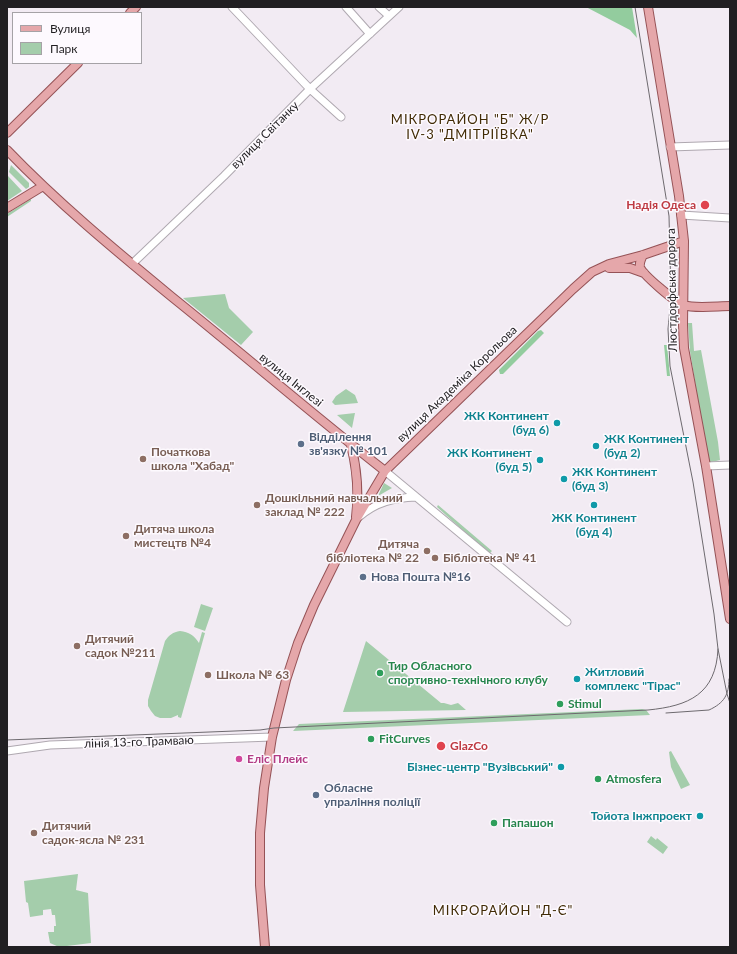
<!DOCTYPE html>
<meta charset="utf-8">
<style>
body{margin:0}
#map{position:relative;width:737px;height:954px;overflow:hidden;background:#f2ebf3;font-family:Lato,sans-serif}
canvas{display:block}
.frame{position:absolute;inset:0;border:8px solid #211f22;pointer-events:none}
.legend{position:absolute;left:12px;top:12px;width:130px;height:52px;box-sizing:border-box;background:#fdf9fe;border:1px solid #a5a2a6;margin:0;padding:5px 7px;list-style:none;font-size:12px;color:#211f22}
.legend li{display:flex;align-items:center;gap:8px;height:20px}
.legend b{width:20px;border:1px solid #a5a2a6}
</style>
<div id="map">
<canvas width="737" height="954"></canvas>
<div class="frame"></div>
<ul class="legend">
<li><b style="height:5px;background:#e5a7aa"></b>Вулиця</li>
<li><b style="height:11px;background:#a4cdab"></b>Парк</li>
</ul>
</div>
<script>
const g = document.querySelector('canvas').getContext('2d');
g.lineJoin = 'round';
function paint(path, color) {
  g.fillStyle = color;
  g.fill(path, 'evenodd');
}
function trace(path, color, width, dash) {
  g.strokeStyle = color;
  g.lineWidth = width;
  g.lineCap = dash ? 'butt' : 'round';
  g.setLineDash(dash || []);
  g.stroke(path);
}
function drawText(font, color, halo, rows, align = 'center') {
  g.font = font + ' Lato,sans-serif';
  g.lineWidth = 3;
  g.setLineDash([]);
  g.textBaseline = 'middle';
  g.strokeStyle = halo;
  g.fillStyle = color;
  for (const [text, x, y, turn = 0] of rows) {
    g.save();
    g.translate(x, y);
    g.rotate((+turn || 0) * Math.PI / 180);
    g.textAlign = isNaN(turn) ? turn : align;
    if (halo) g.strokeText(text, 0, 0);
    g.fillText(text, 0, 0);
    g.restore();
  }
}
paint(new Path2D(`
 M11,165L29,183V187L26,189L9,172Z
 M8,176L22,191L7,201V181Z
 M31,199V201L7,217V214Z
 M225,294L229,308L253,332L241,345L183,298Z
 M688,323H692L694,351L701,350L718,442L720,460L708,463L690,351Z
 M346,389L355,395L358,403L335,405L332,402L336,396Z
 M355,413L352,428L337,415Z
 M384,483L392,488L378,496Z
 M438,505L492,551L489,554L437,507Z
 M201,604L213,608L205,631L194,627Z
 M180,631C189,632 194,635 199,643L202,632L205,633L181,718L178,717V715L171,718H160L155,716L151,711L148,706V700L165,641C169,635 173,632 180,631Z
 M366,641L441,703H444L451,705L458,703L466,710L343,712Z
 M642,709L646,710L650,715L293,731L299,724Z
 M671,751L690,785L681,789L671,767L669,752Z
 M651,836L656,840L657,838L668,847L663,854L647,842Z
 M78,874L76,890L88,893L91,943L59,947L50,943L48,932H54V926H56L55,915H52L51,909L43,910V915L30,917L28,903L26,902L24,881Z`), '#a4cdab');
paint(new Path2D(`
 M586,7H632L637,38L630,30Z
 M541,330L544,333L503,374H500L499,370L538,331Z
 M664,345H667L670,376H667Z`), '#93cc9e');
const minor = new Path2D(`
 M232,7L310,89L341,117
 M346,7L370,34
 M379,7L389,16
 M670,147L730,145
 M681,215L730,218
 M132,264L224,176L310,89L399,7
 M706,466L730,465
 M385,471L567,622
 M359,517C376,502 394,498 416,497
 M7,751L50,745L272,737`);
const major = new Path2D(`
 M648,7L679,196L684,241L683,325L684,348L706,466L730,619
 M130,13L136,7
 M7,133L78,63
 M7,150C58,203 115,250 172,297C243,354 312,414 385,471
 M7,208L43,186
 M643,255C641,259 639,263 640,267C642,274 676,303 684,305C694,309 718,306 730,306
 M609,268H630L644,273
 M351,445C357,469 359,493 356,517
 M265,947L260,885V833L264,788L272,737L286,680L298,643L314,605L356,520L385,471L573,289L592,272L609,264L643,255L684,241`);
trace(minor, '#afa8b0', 9);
trace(major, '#955256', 10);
trace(minor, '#fff', 7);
trace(major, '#e5a7aa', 8);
trace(new Path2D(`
 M635,7L669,216L671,297L668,329L670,366L693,482L714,614L718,649L727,694L730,703
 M666,713L709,710C724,703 729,695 729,679
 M7,740L260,730L274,728L648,710C689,706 716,694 718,649`), '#6d696e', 1);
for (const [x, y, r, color] of [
 [705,205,5,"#e0444e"],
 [557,423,4,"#0f9aa8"],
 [301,444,4,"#5c6f8a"],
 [596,446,4,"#0f9aa8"],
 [143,459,4,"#8d6e63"],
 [540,460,4,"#0f9aa8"],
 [564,479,4,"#0f9aa8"],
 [257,505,4,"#8d6e63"],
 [594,505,4,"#0f9aa8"],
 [126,536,4,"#8d6e63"],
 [427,551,4,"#8d6e63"],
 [435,558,4,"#8d6e63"],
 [363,577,4,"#5c6f8a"],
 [77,646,4,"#8d6e63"],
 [380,673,4,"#2e9e5b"],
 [208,675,4,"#8d6e63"],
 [577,679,4,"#0f9aa8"],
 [560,704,4,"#2e9e5b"],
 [371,739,4,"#2e9e5b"],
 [441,746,5,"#e0444e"],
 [239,759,4,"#d1479c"],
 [561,767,4,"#0f9aa8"],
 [598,779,4,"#2e9e5b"],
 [316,795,4,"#5c6f8a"],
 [700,816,4,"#0f9aa8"],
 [494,823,4,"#2e9e5b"],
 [34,833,4,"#8d6e63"]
]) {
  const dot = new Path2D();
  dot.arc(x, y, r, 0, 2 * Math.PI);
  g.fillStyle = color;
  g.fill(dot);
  trace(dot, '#fdf9fe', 1.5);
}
drawText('12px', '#211f22', '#fdf9fe', [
 ["вулиця Світанку",265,135,-45],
 ["Люстдорфська дорога",672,290,-91],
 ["вулиця Інглезі",291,380,39],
 ["вулиця Академіка Корольова",457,384,-44],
 ["лінія 13-го Трамваю",139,742,-2]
]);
drawText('bold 12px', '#be3a42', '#fdf9fe', [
 ["Надія Одеса",696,205],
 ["GlazCo",450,746,"left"]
], 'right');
drawText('bold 12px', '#0d838f', '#fdf9fe', [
 ["ЖК Континент",549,416],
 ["(буд 6)",549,430],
 ["ЖК Континент",604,439,"left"],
 ["(буд 2)",604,453,"left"],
 ["ЖК Континент",532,453],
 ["(буд 5)",532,467],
 ["ЖК Континент",572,472,"left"],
 ["(буд 3)",572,486,"left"],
 ["ЖК Континент",594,518,"center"],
 ["(буд 4)",594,532,"center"],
 ["Житловий",585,672,"left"],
 ["комплекс \"Тірас\"",585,686,"left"],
 ["Бізнес-центр \"Вузівський\"",553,767],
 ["Тойота Інжпроект",692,816]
], 'right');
drawText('bold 12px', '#4e5e75', '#fdf9fe', [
 ["Відділення",309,437],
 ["зв'язку № 101",309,451],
 ["Нова Пошта №16",371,577],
 ["Обласне",324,788],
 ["упраління поліції",324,802]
], 'left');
drawText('bold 12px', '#785e54', '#fdf9fe', [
 ["Початкова",151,452],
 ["школа \"Хабад\"",151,466],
 ["Дошкільний навчальний",265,498],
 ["заклад № 222",265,512],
 ["Дитяча школа",134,529],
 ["мистецтв №4",134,543],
 ["Дитяча",419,544,"right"],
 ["бібліотека № 22",419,558,"right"],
 ["Бібліотека № 41",443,558],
 ["Дитячий",85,639],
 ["садок №211",85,653],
 ["Школа № 63",216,675],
 ["Дитячий",42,826],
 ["садок-ясла № 231",42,840]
], 'left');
drawText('bold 12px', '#27864d', '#fdf9fe', [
 ["Тир Обласного",388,666],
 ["спортивно-технічного клубу",388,680],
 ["Stimul",568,704],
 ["FitCurves",379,739],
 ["Atmosfera",606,779],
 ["Папашон",502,823]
], 'left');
drawText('bold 12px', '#b23c85', '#fdf9fe', [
 ["Еліс Плейс",247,759]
], 'left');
g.letterSpacing = '1px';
drawText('13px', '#412b05', '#fdf9fe', [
 ["МІКРОРАЙОН \"Б\" Ж/Р",470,120],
 ["IV-3 \"ДМІТРІЇВКА\"",470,135],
 ["МІКРОРАЙОН \"Д-Є\"",503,911]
]);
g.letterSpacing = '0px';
</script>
